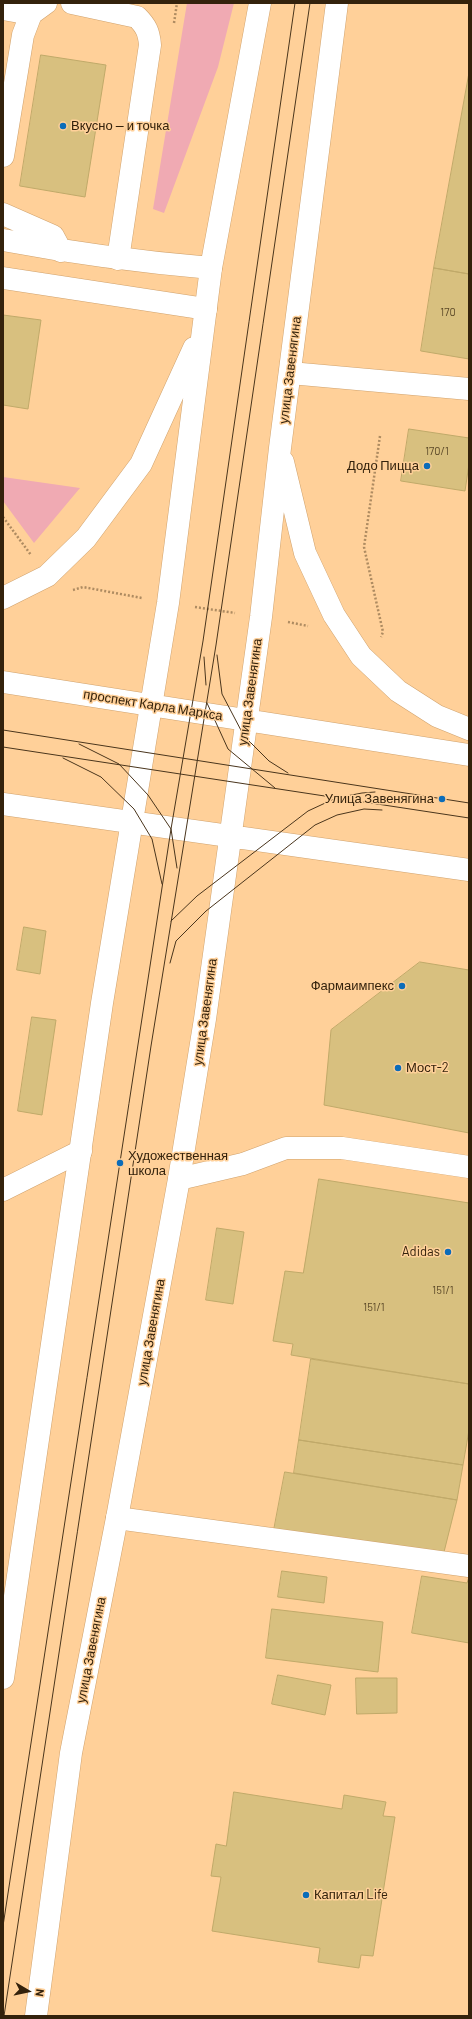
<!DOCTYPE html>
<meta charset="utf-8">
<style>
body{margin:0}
#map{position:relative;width:472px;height:2019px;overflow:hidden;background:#ffd099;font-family:Barlow,sans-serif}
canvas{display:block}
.frame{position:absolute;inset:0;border:4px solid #34220c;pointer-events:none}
.north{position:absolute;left:8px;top:1971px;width:40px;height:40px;-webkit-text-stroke:3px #ffd099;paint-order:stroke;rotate:99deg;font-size:11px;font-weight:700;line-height:16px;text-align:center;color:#34220c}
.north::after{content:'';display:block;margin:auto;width:14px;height:18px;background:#34220c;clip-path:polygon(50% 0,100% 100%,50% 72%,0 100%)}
</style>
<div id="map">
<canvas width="472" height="2019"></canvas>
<div class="frame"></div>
<div class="north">N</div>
</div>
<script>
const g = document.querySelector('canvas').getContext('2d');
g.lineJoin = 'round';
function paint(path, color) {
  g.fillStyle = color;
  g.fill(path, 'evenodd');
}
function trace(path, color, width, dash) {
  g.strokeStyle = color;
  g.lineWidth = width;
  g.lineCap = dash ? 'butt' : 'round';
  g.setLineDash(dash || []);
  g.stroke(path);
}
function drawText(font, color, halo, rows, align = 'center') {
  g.font = font + ' Barlow,sans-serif';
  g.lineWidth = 3;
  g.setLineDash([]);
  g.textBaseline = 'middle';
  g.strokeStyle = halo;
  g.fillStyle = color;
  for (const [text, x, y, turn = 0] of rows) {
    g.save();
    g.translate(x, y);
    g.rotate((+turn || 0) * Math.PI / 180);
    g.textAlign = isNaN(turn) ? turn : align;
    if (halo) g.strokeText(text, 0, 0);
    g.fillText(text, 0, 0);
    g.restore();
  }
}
paint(new Path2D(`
 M187,3H234L218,67L164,213L153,209Z
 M3,477L80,488L34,543L3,501Z`), '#f0aab3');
const building = new Path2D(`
 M41,55L106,65L85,197L20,186Z
 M469,73V274L434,268Z
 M434,268L469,274V359L421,351Z
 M3,315L41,320L28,409L3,405Z
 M409,429L469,438V464L465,491L401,481Z
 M24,927L46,931L40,974L17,970Z
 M420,962L469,970V1133L324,1105L331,1030Z
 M32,1017L56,1020L42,1115L18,1111Z
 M319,1179L469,1203V1384L291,1355L293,1344L273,1341L285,1271L303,1273Z
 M217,1228L244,1232L233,1304L206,1300Z
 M311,1359L469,1384V1430L463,1465L299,1440Z
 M299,1440L463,1465L457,1500L294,1473Z
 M285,1472L457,1500L444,1552L274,1530Z
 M282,1571L327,1577L324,1603L278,1597Z
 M422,1576L467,1583L469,1577V1643L412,1633Z
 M272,1609L383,1622L378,1672L266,1658Z
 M278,1675L331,1685L325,1715L272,1704Z
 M356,1678H397V1713L357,1714Z
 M234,1792L342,1809L344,1795L386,1802L383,1816L395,1817L373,1956L361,1955L359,1968L318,1962L320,1948L212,1931L221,1877L211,1876L216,1844L226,1846Z`);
paint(building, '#d8c07f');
trace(building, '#c0a969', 1);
const minor = new Path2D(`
 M72,3L137,17C146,26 149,32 150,45L118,259
 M3,9L31,14L46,3
 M3,156L23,35L31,14
 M3,214L53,236L61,251
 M3,240C72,253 141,262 211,268
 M3,278L206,309
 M290,373L469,389
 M179,1179L243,1164L286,1148H342L469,1167
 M3,1190L81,1151
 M117,1518L469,1566`);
const major = new Path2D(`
 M283,462L305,553L334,615L361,656L398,691L437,716L469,729
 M3,598L47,576L86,538L141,464L194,348
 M3,682L469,755
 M3,804L469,870
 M3,1678L102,1003L168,603L211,268L260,3
 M36,2016L71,1753L117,1518L179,1179L205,1019L261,617L280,448L337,3`);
trace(minor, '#d0a26d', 23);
trace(major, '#d0a26d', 23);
trace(new Path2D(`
 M174,23L177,3
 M380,436L364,547L383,632L381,637
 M3,517L31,555
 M73,590L83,587L142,598
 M195,607L235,613
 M288,622L308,626`), '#ae8b61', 2.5, [2, 2]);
trace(minor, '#fff', 22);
trace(major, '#fff', 22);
trace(new Path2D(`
 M217,655L222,694L244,736L269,761L288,773
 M204,657L206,685
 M207,703L228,749L275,788
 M3,730L469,803
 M79,744L119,764L148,795L171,829L177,868
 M3,747L469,818
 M63,758L101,777L134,809L152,839L162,884
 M171,921L197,896L308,811L336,798L362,793L375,792
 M170,963L176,941L206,911L315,825L337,815L364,809L382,810
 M3,1926L171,829L203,641L295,3
 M4,2016L151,1046L216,645L310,3`), '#4a351c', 1);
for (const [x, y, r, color] of [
 [63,126,4,"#0b6cb9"],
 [427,466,4,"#0b6cb9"],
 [442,799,4,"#0b6cb9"],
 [402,986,4,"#0b6cb9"],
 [398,1068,4,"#0b6cb9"],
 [120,1163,4,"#0b6cb9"],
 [448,1252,4,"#0b6cb9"],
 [306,1895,4,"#0b6cb9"]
]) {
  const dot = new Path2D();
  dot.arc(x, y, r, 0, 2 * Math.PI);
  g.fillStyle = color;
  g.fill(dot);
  trace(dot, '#ffd099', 1.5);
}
drawText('11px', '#5d4a29', null, [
 ["170",448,312],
 ["170/1",437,451],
 ["151/1",443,1290],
 ["151/1",374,1307]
]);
drawText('13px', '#34220c', '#ffd099', [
 ["Вкусно — и точка",71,126],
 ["Додо Пицца",419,466,"right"],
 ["Улица Завенягина",434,799,"right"],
 ["Фармаимпекс",394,986,"right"],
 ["Мост-2",406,1068],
 ["Художественная",128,1156],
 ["школа",128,1171],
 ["Adidas",440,1252,"right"],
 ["Капитал Life",314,1895]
], 'left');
drawText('13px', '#34220c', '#ffd099', [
 ["улица Завенягина",290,370,-83],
 ["улица Завенягина",250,692,-82],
 ["проспект Карла Маркса",153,705,9],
 ["улица Завенягина",205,1012,-82],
 ["улица Завенягина",151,1332,-80],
 ["улица Завенягина",91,1650,-79]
]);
</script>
